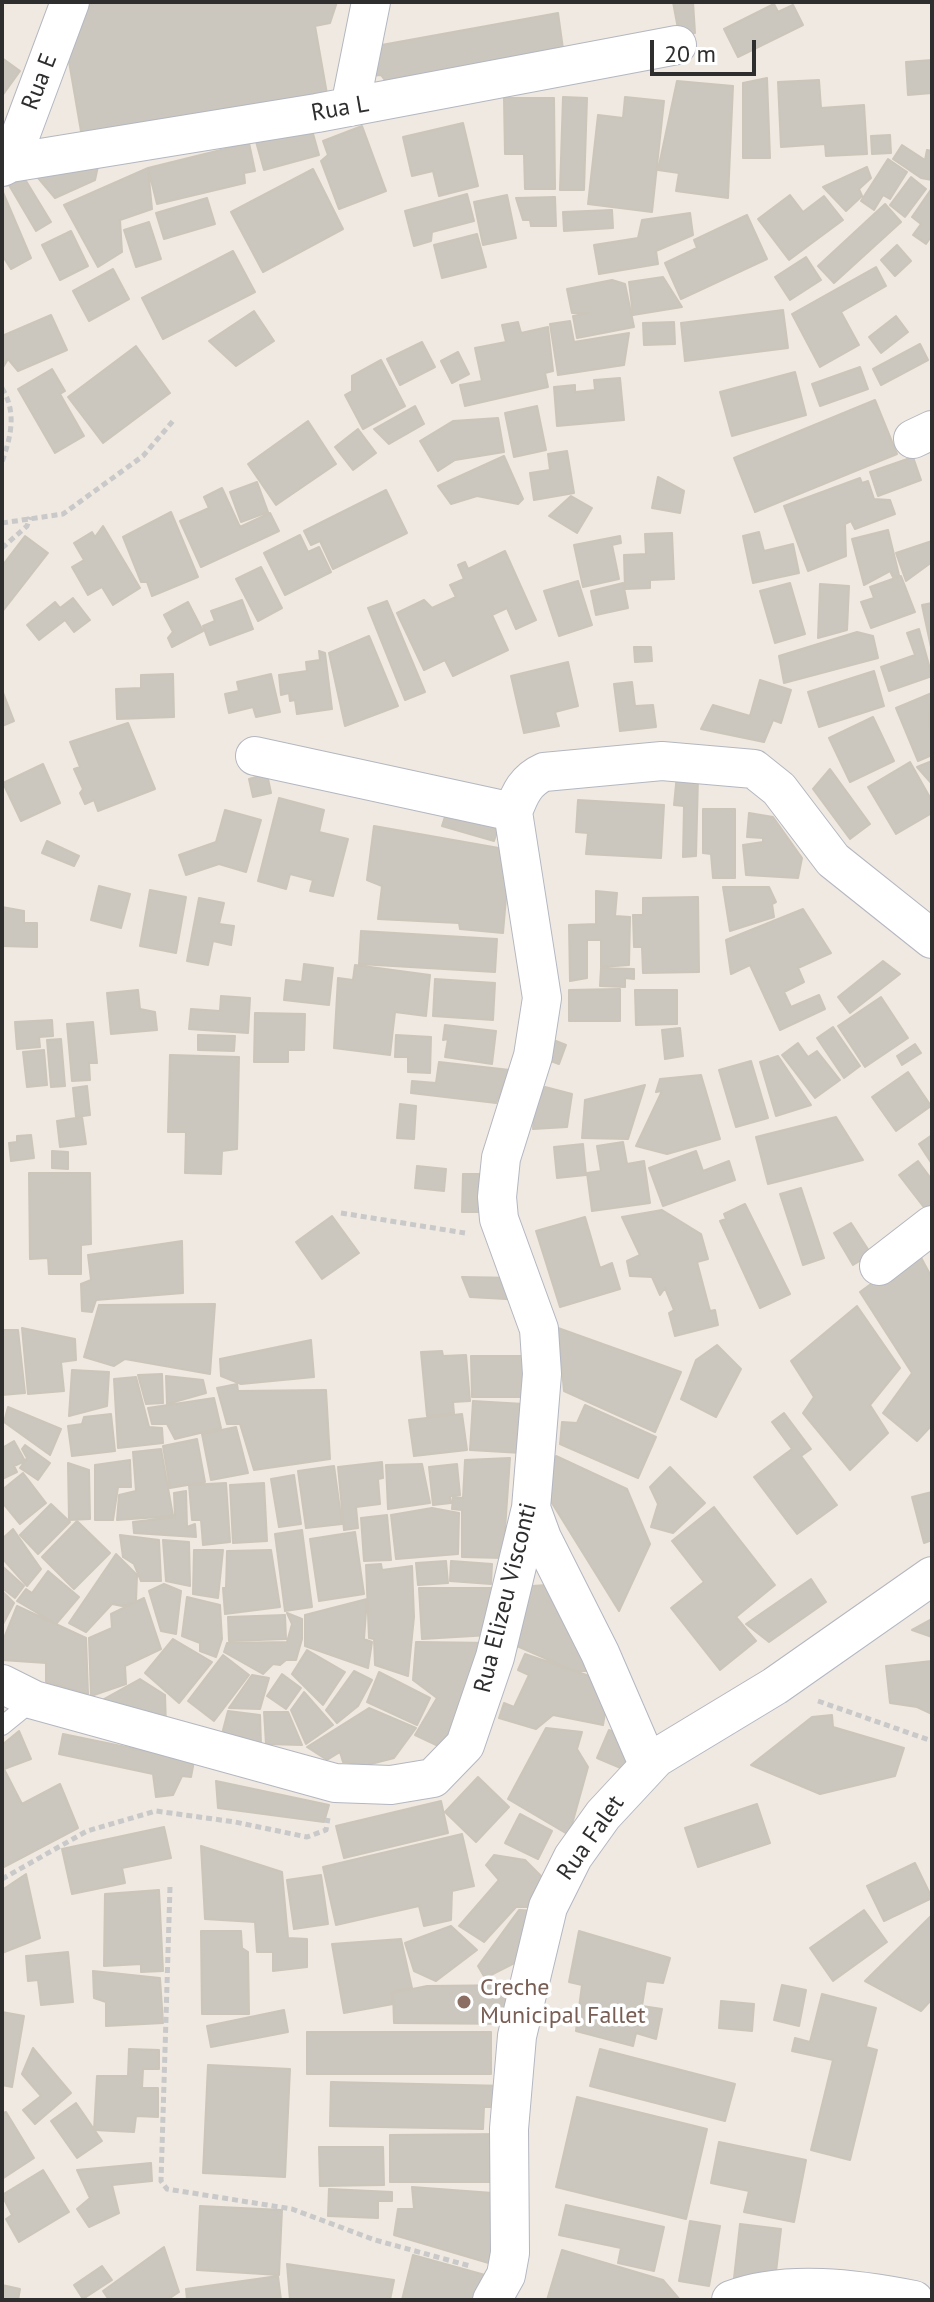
<!DOCTYPE html>
<style>
body{margin:0}
#map{position:relative;width:934px;height:2302px;overflow:hidden;background:#efe9e1;font-family:"PT Sans",sans-serif}
canvas{display:block}
.frame{position:absolute;inset:0;border:4px solid #2e2e2e;pointer-events:none}
.scale{position:absolute;left:650px;top:40px;width:106px;height:36px;box-sizing:border-box;border:4px solid #2e2e2e;border-top:0;padding-left:10px;font-size:24px;line-height:28px;white-space:nowrap;color:#2e2e2e;-webkit-text-stroke:6px #fff;paint-order:stroke}
</style>
<div id="map">
<canvas width="934" height="2302"></canvas>
<div class="frame"></div>
<div class="scale">20 m</div>
</div>
<script>
const g = document.querySelector('canvas').getContext('2d');
g.lineJoin = 'round';
function paint(path, color) {
  g.fillStyle = color;
  g.fill(path, 'evenodd');
}
function trace(path, color, width, dash) {
  g.strokeStyle = color;
  g.lineWidth = width;
  g.lineCap = dash ? 'butt' : 'round';
  g.setLineDash(dash || []);
  g.stroke(path);
}
function drawText(font, color, halo, rows, align = 'center') {
  g.font = font + ' "PT Sans",sans-serif';
  g.lineWidth = 7;
  g.setLineDash([]);
  g.textBaseline = 'middle';
  g.strokeStyle = halo;
  g.fillStyle = color;
  for (const [text, x, y, turn = 0] of rows) {
    g.save();
    g.translate(x, y);
    g.rotate((+turn || 0) * Math.PI / 180);
    g.textAlign = isNaN(turn) ? turn : align;
    if (halo) g.strokeText(text, 0, 0);
    g.fillText(text, 0, 0);
    g.restore();
  }
}
const building = new Path2D(`
 M92,2H337L330,23L315,26L327,94L82,137L67,50Z
 M673,2H693L695,33L679,34Z
 M774,4L778,12L793,5L803,25L738,57L724,29Z
 M558,13L563,49L387,83L381,75L369,76L365,48Z
 M2,58L20,71L2,96Z
 M932,60V93L908,95L906,62Z
 M767,78L770,158H743V83Z
 M819,80L821,108L864,105L867,154L826,156L825,144L781,147L778,82Z
 M677,81L733,86L728,198L676,191L679,173L658,170Z
 M563,97L587,98L584,190H560Z
 M625,97L664,101L652,212L588,204L598,115L623,118Z
 M504,98H554L555,189H525L524,154H505Z
 M310,123L319,155L264,170L255,138Z
 M463,123L478,186L439,196L433,171L412,176L403,137Z
 M362,126L386,191L339,209L321,161L328,155L323,141Z
 M890,135L891,153L872,154L871,136Z
 M249,143L255,171L244,173L245,183L157,204L148,168Z
 M902,145L925,160L927,150L932,151V180L921,178L893,159Z
 M100,157L95,180L55,198L28,166Z
 M888,159L907,172L890,199L883,195L874,210L861,201Z
 M867,167L871,178L859,189L862,196L846,211L823,187Z
 M148,168L152,209L120,220L122,252L98,267L64,205Z
 M313,169L343,229L263,272L231,212Z
 M23,176L51,222L36,231L6,180Z
 M911,177L926,189L905,217L890,205Z
 M932,188V235L926,244L913,235L921,224L912,217Z
 M2,190L31,258L11,269L2,255Z
 M467,194L474,221L432,232L431,241L414,246L405,211Z
 M507,195L516,238L483,245L474,202Z
 M790,195L803,212L824,196L843,220L789,260L758,219Z
 M555,197L556,226H531L530,220H523L516,198Z
 M207,198L215,224L164,239L156,213Z
 M885,204L901,222L834,283L818,266Z
 M612,210L613,228L564,231L563,212Z
 M690,213L693,235L656,251L658,264L599,274L594,245L638,238L642,220Z
 M747,215L767,259L681,299L665,263L697,248L694,240Z
 M149,222L161,259L136,267L124,230Z
 M71,231L88,266L60,280L42,245Z
 M477,234L486,267L442,278L434,245Z
 M897,245L911,261L895,276L881,260Z
 M233,251L255,292L163,339L142,298Z
 M806,257L821,280L790,300L775,277Z
 M876,267L886,286L841,312L859,345L820,367L792,314Z
 M113,269L129,299L89,321L73,291Z
 M663,277L682,307L633,315L629,282Z
 M612,280L625,284L634,327L577,338L573,316L588,313H572L567,289Z
 M783,310L788,348L685,361L681,323Z
 M254,311L274,341L236,366L209,341Z
 M51,315L67,350L18,371L8,359L2,369V336Z
 M896,316L908,332L881,353L869,337Z
 M570,321L574,342L629,333L624,365L558,375L550,324Z
 M518,322L521,333L548,327L553,371L545,373L548,387L465,406L460,385L482,381L475,348L506,342L502,325Z
 M674,322L675,344L644,345L643,323Z
 M422,342L435,367L400,385L387,359Z
 M920,344L928,360L881,385L873,369Z
 M136,346L170,393L103,443L68,397Z
 M458,352L469,374L452,383L441,361Z
 M381,360L405,406L363,429L345,395L352,391V376Z
 M860,367L868,389L820,406L812,384Z
 M52,369L65,391L60,394L84,436L55,453L18,389Z
 M795,372L806,415L732,436L720,392Z
 M620,378L624,420L557,426L554,387L575,385V392L595,390L594,380Z
 M875,400L897,454L755,512L734,458Z
 M415,406L424,424L389,444L374,429Z
 M537,406L546,450L514,457L505,413Z
 M498,418L504,452L455,460L438,471L420,441L453,421Z
 M308,421L336,464L276,505L248,464Z
 M358,429L376,453L353,470L335,447Z
 M567,451L574,493L534,500L530,473L550,470L548,454Z
 M504,456L523,499L518,504L477,496L451,504L438,486Z
 M913,457L921,480L878,496L870,472Z
 M658,477L684,491L680,513L652,508Z
 M860,478L862,483L868,481L874,499L890,500L895,514L855,529L851,521L845,524L846,556L808,571L784,506Z
 M257,482L268,512L241,522L230,492Z
 M222,488L240,527L270,513L279,531L201,567L180,521L209,508L204,497Z
 M386,490L407,533L333,569L320,541L311,545L304,531Z
 M571,496L592,508L577,533L549,516Z
 M171,512L198,577L152,596L147,582H141L123,537Z
 M103,526L140,588L113,605L102,587L88,595L72,567L84,560L74,543L92,532L95,537Z
 M888,530L899,575L893,577L890,571L864,585L852,539Z
 M759,532L764,551L793,544L799,573L753,583L743,536Z
 M672,533L674,579L650,580V588L625,589L624,555L646,554L645,534Z
 M300,535L308,552L319,547L331,572L285,595L264,553Z
 M25,536L48,553L2,612V566Z
 M620,536L621,543L612,545L619,579L583,587L574,545Z
 M932,541V562L906,581L896,553Z
 M505,551L536,620L516,629L507,608L492,615L508,650L453,676L445,660L424,670L397,613L424,600L432,608L456,597L450,585L464,579L458,565L465,562L468,569Z
 M261,567L282,608L258,621L236,579Z
 M901,576L915,612L871,628L861,602L874,598L870,587Z
 M578,581L592,625L559,636L544,591Z
 M623,583L628,608L596,615L591,591Z
 M790,583L805,634L775,643L760,591Z
 M820,584L849,586L847,630L818,638Z
 M73,598L90,620L74,632L65,620L39,640L27,625L55,602L60,608Z
 M242,600L253,629L210,645L203,626L215,621L211,611Z
 M387,601L425,692L405,700L368,608Z
 M188,602L203,631L172,647L168,638L173,632L164,615Z
 M932,603V652L922,605Z
 M919,629L932,676L889,691L881,667L915,655L907,633Z
 M857,632L873,636L878,658L784,683L779,656Z
 M369,636L398,706L345,726L329,653Z
 M634,647H651L652,661L635,662Z
 M319,651L325,653L332,709L297,714L295,700L290,701L289,693L281,695L279,675L307,671L306,662L320,660Z
 M568,662L578,706L555,712L559,726L524,733L511,676Z
 M874,671L884,706L819,727L808,692Z
 M173,674L174,717L117,719L116,689L141,688V675Z
 M271,674L280,712L256,717L253,707L229,713L225,694L239,691L237,682Z
 M760,680L791,690L781,723L773,720L764,742L701,729L713,705L750,716Z
 M632,682L635,706L653,705L656,727L620,731L614,684Z
 M2,690L14,721L2,726Z
 M932,693L929,718L932,755L918,761L896,708Z
 M873,717L894,761L850,782L829,738Z
 M128,723L155,789L98,811L94,800L85,804L80,793L83,789L74,769L80,767L70,742Z
 M932,761V784L917,767Z
 M910,762L932,801V813L896,834L868,787Z
 M43,764L60,803L21,821L3,783Z
 M830,769L870,824L850,839L813,789Z
 M267,774L271,793L253,797L249,779Z
 M677,774L698,778L696,856L683,857L684,806L674,805Z
 M279,798L324,810L319,832L348,839L333,896L310,891L313,880L290,874L286,889L258,881Z
 M578,800L664,805L661,858L586,854L588,833L576,832Z
 M450,801L502,817L494,841L442,826Z
 M703,809H735V878H713L711,854L703,853Z
 M225,810L261,820L246,872L219,864L186,875L179,855L216,842Z
 M749,813L773,817L802,858L798,878L746,875L743,845L763,842V838L747,837Z
 M374,826L510,850L503,933L460,929L459,923L378,919L382,886L367,880Z
 M47,841L79,856L74,866L42,853Z
 M99,886L130,894L121,928L91,920Z
 M723,887H769L776,902L772,904L774,917L730,931Z
 M150,890L186,897L176,953L140,946Z
 M596,891L617,893L615,916L630,917L629,965L601,967V940H587V978L570,981L569,925L596,924Z
 M698,897L699,972L643,973L642,947H634L633,915H643V898Z
 M199,898L224,903L219,924L234,926L231,945L213,941L208,965L187,961Z
 M2,907L24,911V923H37V947L2,946Z
 M803,909L831,953L798,968L804,982L784,992L791,1007L819,995L825,1009L780,1030L750,965L731,974L726,940Z
 M361,931L497,939L495,972L359,964Z
 M883,961L900,974L850,1013L838,997Z
 M304,964L333,968L329,1005L284,1000L286,980L302,982Z
 M355,965L430,975L426,1016L395,1012L390,1055L334,1048L338,978L353,980Z
 M601,968L634,969V979L625,978V987L600,986Z
 M435,979L495,983L493,1020L433,1016Z
 M620,989V1021H569V990Z
 M138,990L140,1009L155,1012L157,1030L111,1034L107,993Z
 M635,990H677V1024L636,1025Z
 M221,996L250,998L248,1033L189,1029L191,1009L220,1011Z
 M881,997L908,1038L865,1067L838,1026Z
 M255,1013L305,1014L304,1050H288V1062H254Z
 M52,1020L53,1036L39,1037L40,1047L17,1049L15,1022Z
 M93,1022L97,1063H89L90,1080L72,1081L67,1024Z
 M445,1025L496,1031L492,1064L445,1057L448,1039L443,1040Z
 M833,1027L860,1066L844,1078L817,1038Z
 M680,1028L683,1056L665,1059L662,1030Z
 M198,1035L235,1036L234,1051L198,1050Z
 M396,1035L431,1037L430,1073L408,1072V1057H395Z
 M61,1039L65,1086L51,1087L47,1040Z
 M556,1041L566,1045L559,1064L548,1060Z
 M798,1043L808,1057L817,1051L840,1080L815,1098L782,1055Z
 M915,1044L921,1053L902,1065L897,1056Z
 M44,1050L47,1085L27,1087L23,1052Z
 M170,1055L239,1057L237,1149L222,1151L221,1174L185,1173L186,1132H168Z
 M778,1056L811,1105L776,1116L760,1062Z
 M751,1061L768,1118L736,1127L719,1070Z
 M439,1062L510,1070L496,1103L411,1093L412,1081L436,1083Z
 M908,1072L931,1106L896,1131L872,1097Z
 M701,1075L720,1139L667,1154L636,1146L662,1091L656,1092L660,1079Z
 M645,1085L628,1139L582,1138L585,1100Z
 M87,1086L90,1115L76,1117L73,1088Z
 M545,1087L572,1094L567,1127L533,1129L535,1096L541,1095Z
 M400,1104L416,1106L414,1139L397,1138Z
 M82,1117L86,1144L60,1147L57,1121Z
 M836,1117L863,1160L768,1184L756,1137Z
 M31,1135L34,1158L11,1161L9,1143L17,1142V1136Z
 M932,1135V1164L919,1144Z
 M623,1142L627,1164L644,1161L650,1203L592,1211L587,1173L601,1171L597,1146Z
 M583,1144L586,1175L557,1178L554,1147Z
 M52,1151L68,1152V1169L52,1168Z
 M696,1151L703,1171L729,1161L735,1180L663,1206L649,1168Z
 M918,1161L932,1180V1205L926,1210L899,1175Z
 M417,1166L446,1169L444,1191L415,1188Z
 M29,1173H90L91,1244L81,1245V1274H49L48,1258L30,1259Z
 M463,1174H482L490,1212H462Z
 M801,1188L824,1258L803,1265L780,1194Z
 M745,1204L790,1294L760,1308L720,1221L726,1219L724,1214Z
 M662,1210L701,1234L708,1259L697,1262L710,1311L715,1310L718,1325L675,1336L669,1313L674,1310L665,1288L660,1295L652,1277L630,1276L627,1261L640,1255L622,1217Z
 M332,1216L359,1253L322,1279L296,1242Z
 M585,1217L600,1268L612,1263L620,1289L560,1307L536,1231Z
 M851,1223L871,1254L853,1265L834,1233Z
 M182,1241L183,1293L96,1300L92,1312L82,1311L81,1284L91,1280L88,1255Z
 M917,1250L932,1278V1425L917,1441L883,1413L912,1373L860,1292Z
 M462,1277L518,1278L524,1300L470,1297Z
 M215,1304L210,1374L125,1359L114,1366L84,1357L99,1305Z
 M857,1306L900,1368L870,1405L888,1433L850,1470L803,1413L814,1397L791,1361Z
 M22,1328L75,1339L76,1360L61,1362L64,1391L28,1394Z
 M558,1328L681,1372L655,1432L564,1391Z
 M2,1330H18L25,1393L2,1395Z
 M311,1340L314,1377L241,1384L221,1376L220,1359Z
 M717,1345L741,1369L716,1417L681,1399L696,1360Z
 M442,1351L443,1356L466,1355L470,1401L453,1402L454,1413L427,1416L421,1352Z
 M471,1356H529V1397H472Z
 M72,1370L109,1372L107,1406L69,1416Z
 M162,1374L163,1403L146,1404L138,1375Z
 M166,1376L203,1380L206,1393L167,1404Z
 M136,1377L149,1427L162,1428L163,1443L118,1448L114,1379Z
 M237,1384L238,1391L326,1390L330,1459L254,1470L240,1424H227L217,1388Z
 M214,1398L221,1428L175,1439L167,1424H152L148,1408Z
 M473,1401L524,1404L522,1453L470,1450Z
 M585,1405L656,1437L638,1478L560,1444L562,1422L577,1423Z
 M8,1407L61,1429L50,1455L4,1422Z
 M784,1413L811,1449L801,1456L837,1505L797,1534L754,1477L792,1449L772,1422Z
 M111,1414L115,1451L72,1456L68,1426L82,1424L84,1417Z
 M462,1414L467,1450L414,1456L409,1420Z
 M236,1427L248,1473L211,1480L202,1434Z
 M197,1439L205,1482L170,1488L163,1446Z
 M14,1441L25,1461L14,1466L17,1472L2,1479V1448Z
 M25,1445L50,1463L38,1480L20,1468L27,1458L22,1449Z
 M161,1449L173,1516L117,1520L119,1495L136,1491L133,1452Z
 M556,1456L627,1489L650,1544L619,1611L547,1495Z
 M510,1458L503,1558L462,1557V1510L452,1509L453,1497L463,1498L465,1460Z
 M130,1460L131,1487H118L113,1520H95V1465Z
 M382,1462L383,1478L378,1479L380,1504L356,1507L358,1528L344,1530L338,1467Z
 M68,1463L89,1470L90,1519L69,1520Z
 M422,1464L430,1503L388,1509L386,1465Z
 M457,1464L460,1495L450,1496L451,1503L433,1505L429,1467Z
 M334,1466L342,1524L306,1528L298,1471Z
 M670,1467L705,1503L673,1533L651,1527L658,1504L650,1487Z
 M23,1473L46,1503L20,1524L2,1502V1490Z
 M294,1475L301,1524L279,1527L271,1479Z
 M226,1483L230,1542L203,1545L201,1520H192L189,1485Z
 M264,1483L267,1541L233,1543L230,1485Z
 M186,1491L187,1527L195,1524L196,1537L134,1533L133,1522L175,1517L174,1493Z
 M932,1492V1540L924,1543L912,1497Z
 M51,1504L70,1522L38,1554L20,1535Z
 M714,1507L775,1585L736,1617L756,1641L720,1670L671,1608L704,1582L672,1541Z
 M432,1508L459,1513L458,1554L396,1559L391,1515Z
 M387,1515L391,1560L364,1561L361,1518Z
 M77,1521L110,1553L74,1589L42,1557Z
 M13,1529L41,1569L27,1586L2,1558V1539Z
 M302,1530L312,1607L285,1611L275,1534Z
 M355,1532L364,1594L319,1601L310,1539Z
 M120,1535L159,1540L161,1581H141L134,1564L123,1557Z
 M163,1540L189,1542L190,1586L166,1581Z
 M194,1550H223L218,1598L193,1594Z
 M271,1550L280,1607L225,1614L223,1588H226L227,1551Z
 M116,1554L137,1575L136,1602L122,1606L112,1604L86,1632L69,1623Z
 M446,1561L448,1583L418,1585L416,1563Z
 M451,1561L492,1564L491,1584L450,1581Z
 M381,1564L382,1570L412,1566L414,1617L408,1676L375,1665L374,1639L369,1638L366,1565Z
 M2,1566L24,1586L15,1598L2,1588Z
 M48,1571L79,1597L56,1624L17,1601L26,1589L32,1593Z
 M811,1579L826,1602L769,1642L746,1624Z
 M164,1584L181,1591L176,1634L161,1631L149,1591Z
 M561,1584L606,1671H574L517,1646L518,1587Z
 M419,1588H492L490,1635L422,1639Z
 M2,1591L14,1603L2,1626Z
 M187,1597L220,1605L222,1639L216,1657L200,1651V1643L182,1636Z
 M144,1598L161,1649L125,1666L126,1684L91,1696L89,1638L112,1628L111,1614Z
 M367,1599L364,1639L372,1642L368,1668L305,1646V1615Z
 M17,1606L86,1638L88,1694L46,1682V1663L2,1660V1643Z
 M287,1613L302,1619V1639L296,1660H286L280,1665L273,1664L263,1674L224,1652L227,1643L287,1642L292,1624Z
 M285,1615L286,1639L229,1641L228,1617Z
 M932,1619V1637L912,1630Z
 M173,1639L212,1662L179,1703L145,1673Z
 M416,1642L493,1643L447,1750L415,1735L437,1698L413,1680Z
 M307,1650L345,1672L323,1705L292,1674Z
 M525,1654L610,1683L603,1725L553,1715L536,1729L499,1718L504,1703L514,1707L529,1675L518,1670Z
 M223,1655L249,1675L214,1721L188,1701Z
 M932,1661V1714L917,1707L890,1703L886,1666Z
 M354,1671L372,1680L358,1706L337,1723L326,1710Z
 M379,1672L430,1698L417,1725L367,1702Z
 M282,1674L301,1688L286,1709L267,1696Z
 M252,1675L269,1678L260,1709L229,1708Z
 M140,1679L165,1695L166,1727L100,1709L104,1699Z
 M304,1692L333,1725L306,1744L291,1710Z
 M369,1708L416,1728L394,1758L367,1765L343,1762L340,1752L327,1760L307,1747Z
 M228,1711L260,1715L261,1745L243,1743V1737L222,1734Z
 M264,1712H288L302,1745L266,1744Z
 M832,1715L833,1727L904,1748L895,1776L820,1794L751,1765L812,1717Z
 M546,1728L582,1732L577,1749L588,1767L569,1835L508,1799Z
 M609,1730L635,1741L623,1769L597,1758Z
 M19,1731L31,1759L4,1769L22,1804L60,1784L78,1828L2,1868V1745Z
 M63,1734L194,1761L191,1777L182,1776L173,1795L156,1797L153,1774L59,1754Z
 M478,1777L509,1807L476,1842L445,1812Z
 M216,1781L329,1805L324,1822L218,1808Z
 M441,1801L448,1833L344,1858L336,1826Z
 M757,1804L770,1843L698,1867L685,1828Z
 M520,1814L552,1831L538,1859L505,1843Z
 M164,1827L171,1858L122,1868L125,1883L72,1894L62,1849Z
 M462,1834L474,1886L452,1891L451,1920L424,1926L419,1906L336,1925L323,1867Z
 M201,1846L282,1872L288,1938L307,1939V1967L273,1971V1952H257L255,1922L205,1919Z
 M494,1855L525,1860L551,1886L530,1907H516L484,1942L459,1926L499,1880L486,1865Z
 M915,1863L932,1898L884,1921L867,1886Z
 M26,1874L40,1938L2,1953V1890Z
 M321,1875L328,1924L294,1929L287,1880Z
 M159,1890L163,1971L141,1972V1964L104,1966L105,1894Z
 M519,1910L538,1911L536,1952L485,1978L478,1966Z
 M864,1910L887,1942L833,1981L810,1948Z
 M932,1915V1999L921,2011L865,1981Z
 M451,1926L477,1950L436,1981L414,1971L405,1943Z
 M201,1931H241L242,1948L248,1952L249,2014H202Z
 M579,1931L670,1958L663,1983L646,1981L642,2006L662,2009L656,2039L636,2033L633,2046L576,2031L582,1985L569,1982Z
 M401,1939L412,1988L391,1992L393,2004L344,2013L332,1944Z
 M68,1952L73,2002L41,2005L38,1980L28,1981L26,1956Z
 M93,1971L160,1978L163,2023L106,2026V2002L94,1998Z
 M521,1985L519,2024L394,2023L393,1993L427,1986Z
 M782,1985L806,1990L799,2026L774,2020Z
 M822,1994L876,2008L866,2047L877,2050L850,2160L811,2150L833,2060L792,2051L795,2038L810,2042Z
 M721,2001L754,2004L752,2031L719,2028Z
 M284,2010L288,2032L211,2047L207,2026Z
 M2,2012L24,2016L12,2087L2,2085Z
 M307,2032H491V2074H307Z
 M33,2048L71,2093L35,2124L23,2110L41,2096L22,2074Z
 M129,2049L159,2050V2069H143L142,2088H158V2117L136,2116L134,2132L94,2130L97,2076H128Z
 M600,2049L735,2084L725,2121L590,2086Z
 M208,2065L290,2069L285,2177L203,2173Z
 M331,2082L508,2086L507,2107H484L483,2129L330,2126Z
 M577,2097L707,2129L686,2219L556,2187Z
 M76,2103L102,2141L77,2158L51,2121Z
 M6,2112L34,2158L2,2179V2114Z
 M504,2134V2182H390V2135Z
 M719,2142L806,2160L794,2222L744,2212L749,2191L711,2183Z
 M319,2147H383L384,2185L320,2186Z
 M151,2163L152,2181L112,2185L119,2213L89,2227L77,2209L90,2198L77,2170Z
 M43,2170L69,2212L19,2242L6,2219L12,2215L2,2195Z
 M412,2187L493,2193L492,2264L394,2235L398,2209H414Z
 M329,2189L392,2192V2201H378V2218L328,2216Z
 M566,2205L664,2227L654,2271L618,2263L621,2248L559,2235Z
 M200,2206L282,2210L279,2275L197,2270Z
 M690,2221L720,2226L709,2286L679,2281Z
 M740,2224L781,2229L776,2272L734,2278Z
 M164,2247L179,2292L167,2300H109L103,2291Z
 M562,2250L663,2280L680,2300H547Z
 M413,2255L485,2275L478,2300H402Z
 M287,2264L394,2280L390,2300H290Z
 M102,2266L112,2280L83,2299L74,2285Z
 M278,2276L281,2300H187L186,2289Z
 M2,2285L20,2289L18,2300H2Z`);
paint(building, '#cbc7bf');
trace(building, '#cbc5ba', 2);
const service = new Path2D(`
 M2,1726L34,1700`);
const minor = new Path2D(`
 M350,107L371,2
 M10,163L70,2
 M2,167L10,163L317,113L677,45
 M913,439L932,430
 M255,756L513,812
 M879,1266L932,1225
 M531,1508L542,1538L600,1653L648,1764
 M2,1684L34,1700L335,1783L391,1785L433,1778L465,1745L495,1657L531,1508L542,1374L539,1329L499,1219L497,1197L501,1158L533,1056L542,998L513,812C520,793 526,780 544,772L662,761L754,769L779,789L833,860L932,939
 M492,2300L506,2275L510,2253L509,2129L517,2036L548,1907L573,1857L603,1815L656,1758L775,1686L932,1576
 M731,2300C786,2279 858,2289 914,2300`);
trace(service, '#b4b7c1', 20);
trace(minor, '#b4b7c1', 40);
trace(new Path2D(`
 M2,388C17,413 11,436 2,462
 M2,523L63,514L143,456L173,421
 M2,548L27,526L30,517
 M341,1213L465,1233
 M818,1701L932,1741
 M2,1879L87,1831L156,1811L235,1822L307,1837L326,1830L328,1818
 M170,1887L161,2181L167,2189L292,2209L375,2240L470,2266`), '#c9c9c9', 5, [6, 4]);
trace(service, '#fff', 18);
trace(minor, '#fff', 38);
for (const [x, y, r, color] of [
 [464,2002,8,"#8d6e63"]
]) {
  const dot = new Path2D();
  dot.arc(x, y, r, 0, 2 * Math.PI);
  g.fillStyle = color;
  g.fill(dot);
  trace(dot, '#fff', 3);
}
drawText('24px', '#2e2e2e', '#fff', [
 ["Rua E",40,82,-69],
 ["Rua L",340,109,-10],
 ["Rua Elizeu Visconti",506,1598,-76],
 ["Rua Falet",591,1838,-55]
]);
drawText('24px', '#785e54', '#fff', [
 ["Creche",480,1988],
 ["Municipal Fallet",480,2016]
], 'left');
</script>
